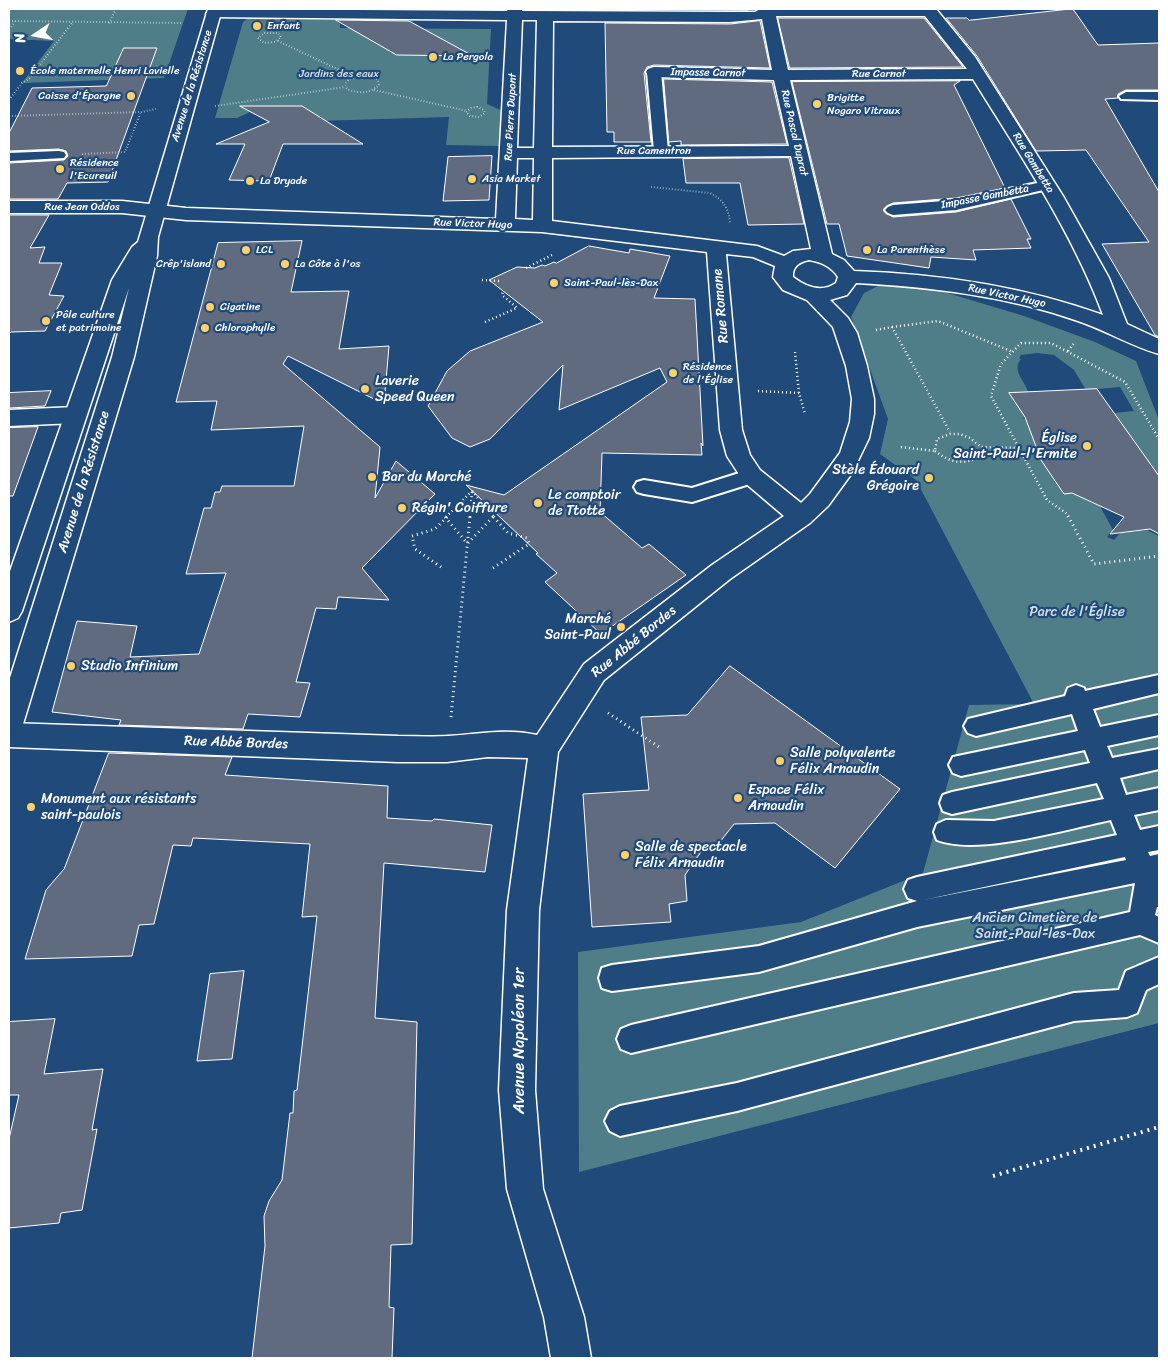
<!DOCTYPE html>
<meta charset="utf-8">
<style>
body{margin:0}
#map{position:relative;width:1168px;height:1367px;overflow:hidden;background:#1f4a7a;font-family:Sriracha,sans-serif}
canvas{display:block}
.frame{position:absolute;inset:0;border:10px solid #fff;pointer-events:none}
.north{position:absolute;left:10px;top:10px;width:50px;height:50px;-webkit-text-stroke:4px #1f4a7a;paint-order:stroke;rotate:258deg;font-size:14px;font-weight:700;line-height:20px;text-align:center;color:#fff}
.north::after{content:'';display:block;margin:auto;width:18px;height:22px;background:#fff;clip-path:polygon(50% 0,100% 100%,50% 72%,0 100%)}
</style>
<div id="map">
<canvas width="1168" height="1367"></canvas>
<div class="frame"></div>
<div class="north">N</div>
</div>
<script>
const g = document.querySelector('canvas').getContext('2d');
g.lineJoin = 'round';
function paint(path, color) {
  g.fillStyle = color;
  g.fill(path, 'evenodd');
}
function trace(path, color, width, dash) {
  g.strokeStyle = color;
  g.lineWidth = width;
  g.lineCap = dash ? 'butt' : 'round';
  g.setLineDash(dash || []);
  g.stroke(path);
}
function drawText(font, color, halo, rows, align = 'center') {
  g.font = font + ' Sriracha,sans-serif';
  g.lineWidth = 4.5;
  g.setLineDash([]);
  g.textBaseline = 'middle';
  g.strokeStyle = halo;
  g.fillStyle = color;
  for (const [text, x, y, turn = 0] of rows) {
    g.save();
    g.translate(x, y);
    g.rotate((+turn || 0) * Math.PI / 180);
    g.textAlign = isNaN(turn) ? turn : align;
    if (halo) g.strokeText(text, 0, 0);
    g.fillText(text, 0, 0);
    g.restore();
  }
}
paint(new Path2D(`
 M9,9H188L164,78L22,83L54,41L9,39Z
 M270,16L269,19L336,20L340,24V28L491,29L487,104L505,112L503,146L446,145L449,117L317,121L302,106H263L237,118H215L243,22L247,19Z
 M880,285H921L1024,316L1095,342L1136,361L1159,420L1158,486L1123,428L1125,427L1122,426L1114,413L1134,411L1120,387L1086,390L1074,370L1054,355L1037,353L1021,355L1019,358L1021,359C1011,371 1025,380 1028,392L1016,403L1019,405L1025,417L1023,418L1027,420L1033,433H1031V435H1034L1064,492H1062L1063,494L1089,492L1091,494L1086,500L1100,506L1113,530L1107,537L1114,540L1120,533L1147,530L1159,536V1023L579,1172L578,952L801,922L923,873L969,705L1034,704L916,480L880,454L888,419L851,317L864,293Z`), '#4f7e89');
const building = new Path2D(`
 M606,9H750L748,10Z
 M1073,9L1098,45L1159,43V90H1126L1118,94V98L1105,99L1159,192V337L1155,335L1102,244L1149,242L1086,150L1036,151L977,56L946,18H967L969,20Z
 M778,18H924L963,67L790,68Z
 M336,20L409,21L473,56L397,55Z
 M760,21L770,68L654,65L647,67L644,73L651,142H614V132H607L605,23L730,24Z
 M124,48H157L108,182L67,183L58,199H9V163L64,160L68,156L66,151L59,149L9,151V133L32,88L106,86Z
 M664,79L772,82L787,144L681,145V141L669,142Z
 M960,81L954,85L1005,188L956,198L893,203L887,206L884,211L893,217L956,212L1011,199L1031,239H1027L1031,248L973,250L976,260L931,257L929,268L847,256L839,224H827L792,82Z
 M240,106H302L363,144H283L269,181L229,180L245,144H216L269,122Z
 M492,156L489,200L443,201L448,157Z
 M789,158L804,224L748,225L740,183H686L683,159Z
 M9,215H49L30,248L45,247L39,263H62L49,295L64,296L45,331L11,332L9,334Z
 M302,241L291,292L349,291L339,349L389,346L384,404L288,356L283,364L380,447L375,498L396,461L435,494L362,568L389,600L338,597L336,609L316,608L296,682L310,683L300,717L248,714L243,729L119,725L121,720L52,712L77,621L137,626L130,657L199,654L226,573L186,574L204,508H211L215,492H220L222,486H294L304,426L211,430L217,401L176,402L218,243Z
 M589,246L629,253L630,249L670,256L654,298L695,299L703,446L701,443L702,455L602,453L600,512L642,548L649,544L686,575L601,634L545,582L557,573L536,554L538,553L466,485L504,495L667,382L660,368L559,410L563,365L490,439L470,447L452,438L428,406L447,371L470,351L543,322L489,280L517,267L535,268L542,265L545,266L554,262L556,263Z
 M1097,389L1159,476V534L1150,529L1110,534L1124,517L1072,493L1064,494L1041,460L1025,417L1009,393Z
 M51,391L45,406L9,408V393Z
 M38,427L13,496H9V428Z
 M730,666L900,789L835,868L775,823L734,824L716,847L705,846L685,875L687,901L669,904L671,922L592,927L583,794L649,790L641,717L687,715Z
 M109,753L232,757L225,775L388,786L387,818L432,821L434,819L492,825L485,872L384,863L375,1018L417,1022L412,1244L391,1245L389,1307L394,1308L392,1358H252L265,1246L264,1216L269,1201L282,1180L290,1113H293L294,1091L297,1090L317,916L302,917L310,844L193,838L191,846L173,845L154,924L139,925L132,956L25,959L46,890L64,869Z
 M244,971L232,1059L197,1061L210,974Z
 M55,1019L44,1074L103,1069L92,1130L97,1129L82,1210L61,1213L59,1223L9,1228V1139L19,1095H9V1022Z`);
paint(building, '#606b80');
trace(building, '#fff', 1);
const service = new Path2D(`
 M654,68L661,72L668,151L666,154H656L654,151L647,72Z
 M1126,92H1159V100L1121,99L1119,96Z
 M59,151L64,152L66,155L64,158L9,161V153Z
 M1047,181L1052,182L1054,185L1052,188L956,210L893,215L888,213L885,210L888,207L893,205L956,200Z
 M752,469L759,471L762,476L759,481L692,502L644,494L637,492L634,487L637,482L644,480L692,488Z
 M1159,675V693L1093,709L1100,727L1159,715V735L1107,746L1112,758L1159,749V769L1120,778L1126,795L1159,788V810L1134,815L1140,830L1159,826V850L1148,852L1150,856L1159,854V907H1157L1155,915L1159,917V943L1140,935L631,1053L621,1049L617,1039L621,1029L631,1025L1130,912L1135,883L917,927L759,972L612,991L602,988L599,978L602,968L612,965L759,946L917,901L908,898L904,889L908,880L917,877L1117,835L1111,820C1067,829 978,856 937,840L934,832L937,824L946,820L994,821L1104,799L1097,783L952,814L943,811L940,803L943,795L952,792L1090,763L1085,750L961,776L953,773L949,765L953,757L1078,731L1072,714L976,736L968,733L964,726L968,719L1065,696L1068,688L1076,685L1084,688L1085,691ZM1125,857L1126,860L923,900Z
 M1159,957V984L1146,990L1137,1013L1127,1017L1074,1021L737,1111L620,1136L610,1131L605,1121L610,1111L620,1106L737,1083L1074,993L1119,990L1126,971Z`);
const pedestrian = new Path2D(`
 M75,407L83,409L86,415L83,421L75,423L9,426V410Z`);
const minor = new Path2D(`
 M214,9L507,11L508,9H522V11L730,12H755L760,9H936L975,57L1063,196L1109,278L1127,324L1159,339V354C1131,346 1105,330 1078,321C1006,296 931,287 856,283L847,295L830,300L848,318L857,333L867,366L874,399V414L869,438L852,473L828,506L810,523L730,579L604,680L558,752L539,910L535,1090L543,1189L584,1317L591,1358H551L544,1317L507,1189L499,1090L507,910L528,758L488,757L447,762H398L9,747V723L398,736C415,736 432,737 448,736C478,734 507,728 537,735L584,664L712,565L784,516L744,482L727,456L720,430L707,252L542,232L186,220L122,213H9V201H122L186,208L496,219L507,20L209,17L206,14L209,11ZM776,16H925L967,69L788,70ZM762,19L772,70L654,67L648,69L646,72L648,75L654,77L774,80L789,146L552,147L553,21L730,22ZM522,20H537L534,148H517ZM973,79C1020,155 1072,231 1103,315C1023,286 939,274 854,271L844,260L832,254L790,80ZM791,156L811,249L793,251L784,256L757,246L552,221V158ZM517,158H534L533,220L515,219ZM726,254L753,257L775,266L773,277L783,290L807,300L833,327L846,366L852,399L850,422L840,453L810,494L801,503L760,470L750,455L742,430ZM809,260C821,262 832,267 838,277L836,283C822,293 806,287 793,277C792,267 799,262 809,260Z`);
const secondary = new Path2D(`
 M208,9H222L158,237L157,256L134,357L23,724L19,733L9,736V681L112,357L129,288L22,611L18,618L9,622V574L112,280L132,247L138,242Z`);
trace(service, '#fff', 4);
trace(pedestrian, '#fff', 3);
trace(minor, '#fff', 3);
trace(secondary, '#fff', 3);
trace(new Path2D(`
 M9,21L183,23
 M109,23L116,9
 M9,29L15,22
 M264,33H278L281,37L275,42L264,43L258,38Z
 M278,41L354,77
 M359,76H369L377,79L379,85C369,94 359,94 347,89L345,84L349,79Z
 M374,90L467,111
 M9,100L22,83L29,79L72,23
 M215,106L345,87
 M477,107L484,110L485,113L479,117L470,116L466,112L471,108Z
 M9,116L141,112L156,109
 M82,154L125,152L141,112
 M651,187L710,193C724,200 729,209 730,224`), '#fff', 2, [0.5, 2.5]);
trace(new Path2D(`
 M526,268L554,254
 M482,280L499,281
 M485,322L517,308L502,295L503,291
 M892,327L938,321L1013,352
 M876,330L892,327L950,432
 M1068,351L1075,342
 M795,352L799,393L805,414
 M758,391L799,393
 M901,447L935,451L937,439L950,434H960L970,438L981,447L1020,448
 M935,451C951,463 962,465 981,457V447
 M472,491L494,517
 M446,517L471,492
 M470,517L472,491
 M1068,517L1066,513L1047,500L991,396L1001,364L1021,343H1051L1125,382L1159,439`), '#fff', 2.5, [1, 3]);
trace(new Path2D(`
 M1068,516L1094,564L1159,556
 M445,517L467,543
 M468,543L493,517
 M441,567L415,549L412,536L435,529L448,516
 M493,568L529,544L527,538L508,533L493,516
 M608,713L659,747
 M451,717L470,516`), '#fff', 3, [1, 4]);
trace(new Path2D(`
 M993,1176L1159,1127`), '#fff', 4, [2, 5]);
paint(service, '#1f4a7a');
paint(pedestrian, '#1f4a7a');
paint(minor, '#1f4a7a');
paint(secondary, '#1f4a7a');
for (const [x, y, r, color] of [
 [257,26,5,"#ffd166"],
 [433,57,5,"#ffd166"],
 [20,71,5,"#ffd166"],
 [131,96,5,"#ffd166"],
 [817,104,5,"#ffd166"],
 [60,169,5,"#ffd166"],
 [472,179,5,"#ffd166"],
 [250,181,5,"#ffd166"],
 [246,250,5,"#ffd166"],
 [867,250,5,"#ffd166"],
 [221,264,5,"#ffd166"],
 [285,264,5,"#ffd166"],
 [554,283,5,"#ffd166"],
 [210,307,5,"#ffd166"],
 [46,321,5,"#ffd166"],
 [205,328,5,"#ffd166"],
 [673,373,5,"#ffd166"],
 [365,389,5,"#ffd166"],
 [1087,446,5,"#ffd166"],
 [372,477,5,"#ffd166"],
 [929,478,5,"#ffd166"],
 [538,503,5,"#ffd166"],
 [402,508,5,"#ffd166"],
 [621,627,5,"#ffd166"],
 [71,666,5,"#ffd166"],
 [780,761,5,"#ffd166"],
 [738,798,5,"#ffd166"],
 [31,807,5,"#ffd166"],
 [625,855,5,"#ffd166"]
]) {
  const dot = new Path2D();
  dot.arc(x, y, r, 0, 2 * Math.PI);
  g.fillStyle = color;
  g.fill(dot);
  trace(dot, '#1f4a7a', 2);
}
drawText('11px', '#fff', '#1f4a7a', [
 ["Enfant",267,26],
 ["La Pergola",443,57],
 ["École maternelle Henri Lavielle",30,71],
 ["Caisse d'Épargne",121,96,"right"],
 ["Brigitte",827,98],
 ["Nogaro Vitraux",827,111],
 ["Résidence",70,163],
 ["l'Ecureuil",70,176],
 ["Asia Market",482,179],
 ["La Dryade",260,181],
 ["LCL",256,250],
 ["La Parenthèse",877,250],
 ["Crêp'island",211,264,"right"],
 ["La Côte à l'os",295,264],
 ["Saint-Paul-lès-Dax",564,283],
 ["Cigatine",220,307],
 ["Pôle culture",56,315],
 ["et patrimoine",56,328],
 ["Chlorophylle",215,328],
 ["Résidence",683,367],
 ["de l'Église",683,380]
], 'left');
drawText('11px', '#fff', '#1f4a7a', [
 ["Impasse Carnot",708,73,1],
 ["Rue Carnot",879,74],
 ["Avenue de la Résistance",192,86,-73],
 ["Rue Pierre Dupont",511,117,-87],
 ["Rue Pascal Duprat",794,133,77],
 ["Rue Camentron",654,151],
 ["Rue Gambetta",1033,163,58],
 ["Impasse Gambetta",985,197,-11],
 ["Rue Jean Oddos",82,207],
 ["Rue Victor Hugo",473,224,2],
 ["Rue Victor Hugo",1007,296,12]
]);
drawText('11px', '#d3dfe2', '#1f4a7a', [
 ["Jardins des eaux",339,74]
]);
drawText('14px', '#fff', '#1f4a7a', [
 ["Rue Romane",721,306,-95],
 ["Avenue de la Résistance",84,482,-73],
 ["Rue Abbé Bordes",634,642,-39],
 ["Rue Abbé Bordes",236,743,2]
]);
drawText('14px', '#fff', '#1f4a7a', [
 ["Laverie",375,381],
 ["Speed Queen",375,397],
 ["Église",1077,438,"right"],
 ["Saint-Paul-l'Ermite",1077,454,"right"],
 ["Stèle Édouard",919,470,"right"],
 ["Grégoire",919,486,"right"],
 ["Bar du Marché",382,477],
 ["Le comptoir",548,495],
 ["de Ttotte",548,511],
 ["Régin' Coiffure",412,508],
 ["Marché",611,619,"right"],
 ["Saint-Paul",611,635,"right"],
 ["Studio Infinium",81,666],
 ["Salle polyvalente",790,753],
 ["Félix Arnaudin",790,769],
 ["Espace Félix",748,790],
 ["Arnaudin",748,806],
 ["Monument aux résistants",41,799],
 ["saint-paulois",41,815],
 ["Salle de spectacle",635,847],
 ["Félix Arnaudin",635,863]
], 'left');
drawText('14px', '#d3dfe2', '#1f4a7a', [
 ["Parc de l'Église",1077,612],
 ["Ancien Cimetière de",1035,918],
 ["Saint-Paul-les-Dax",1035,934]
]);
drawText('16px', '#fff', '#1f4a7a', [
 ["Avenue Napoléon 1er",520,1041,-90]
]);
</script>
